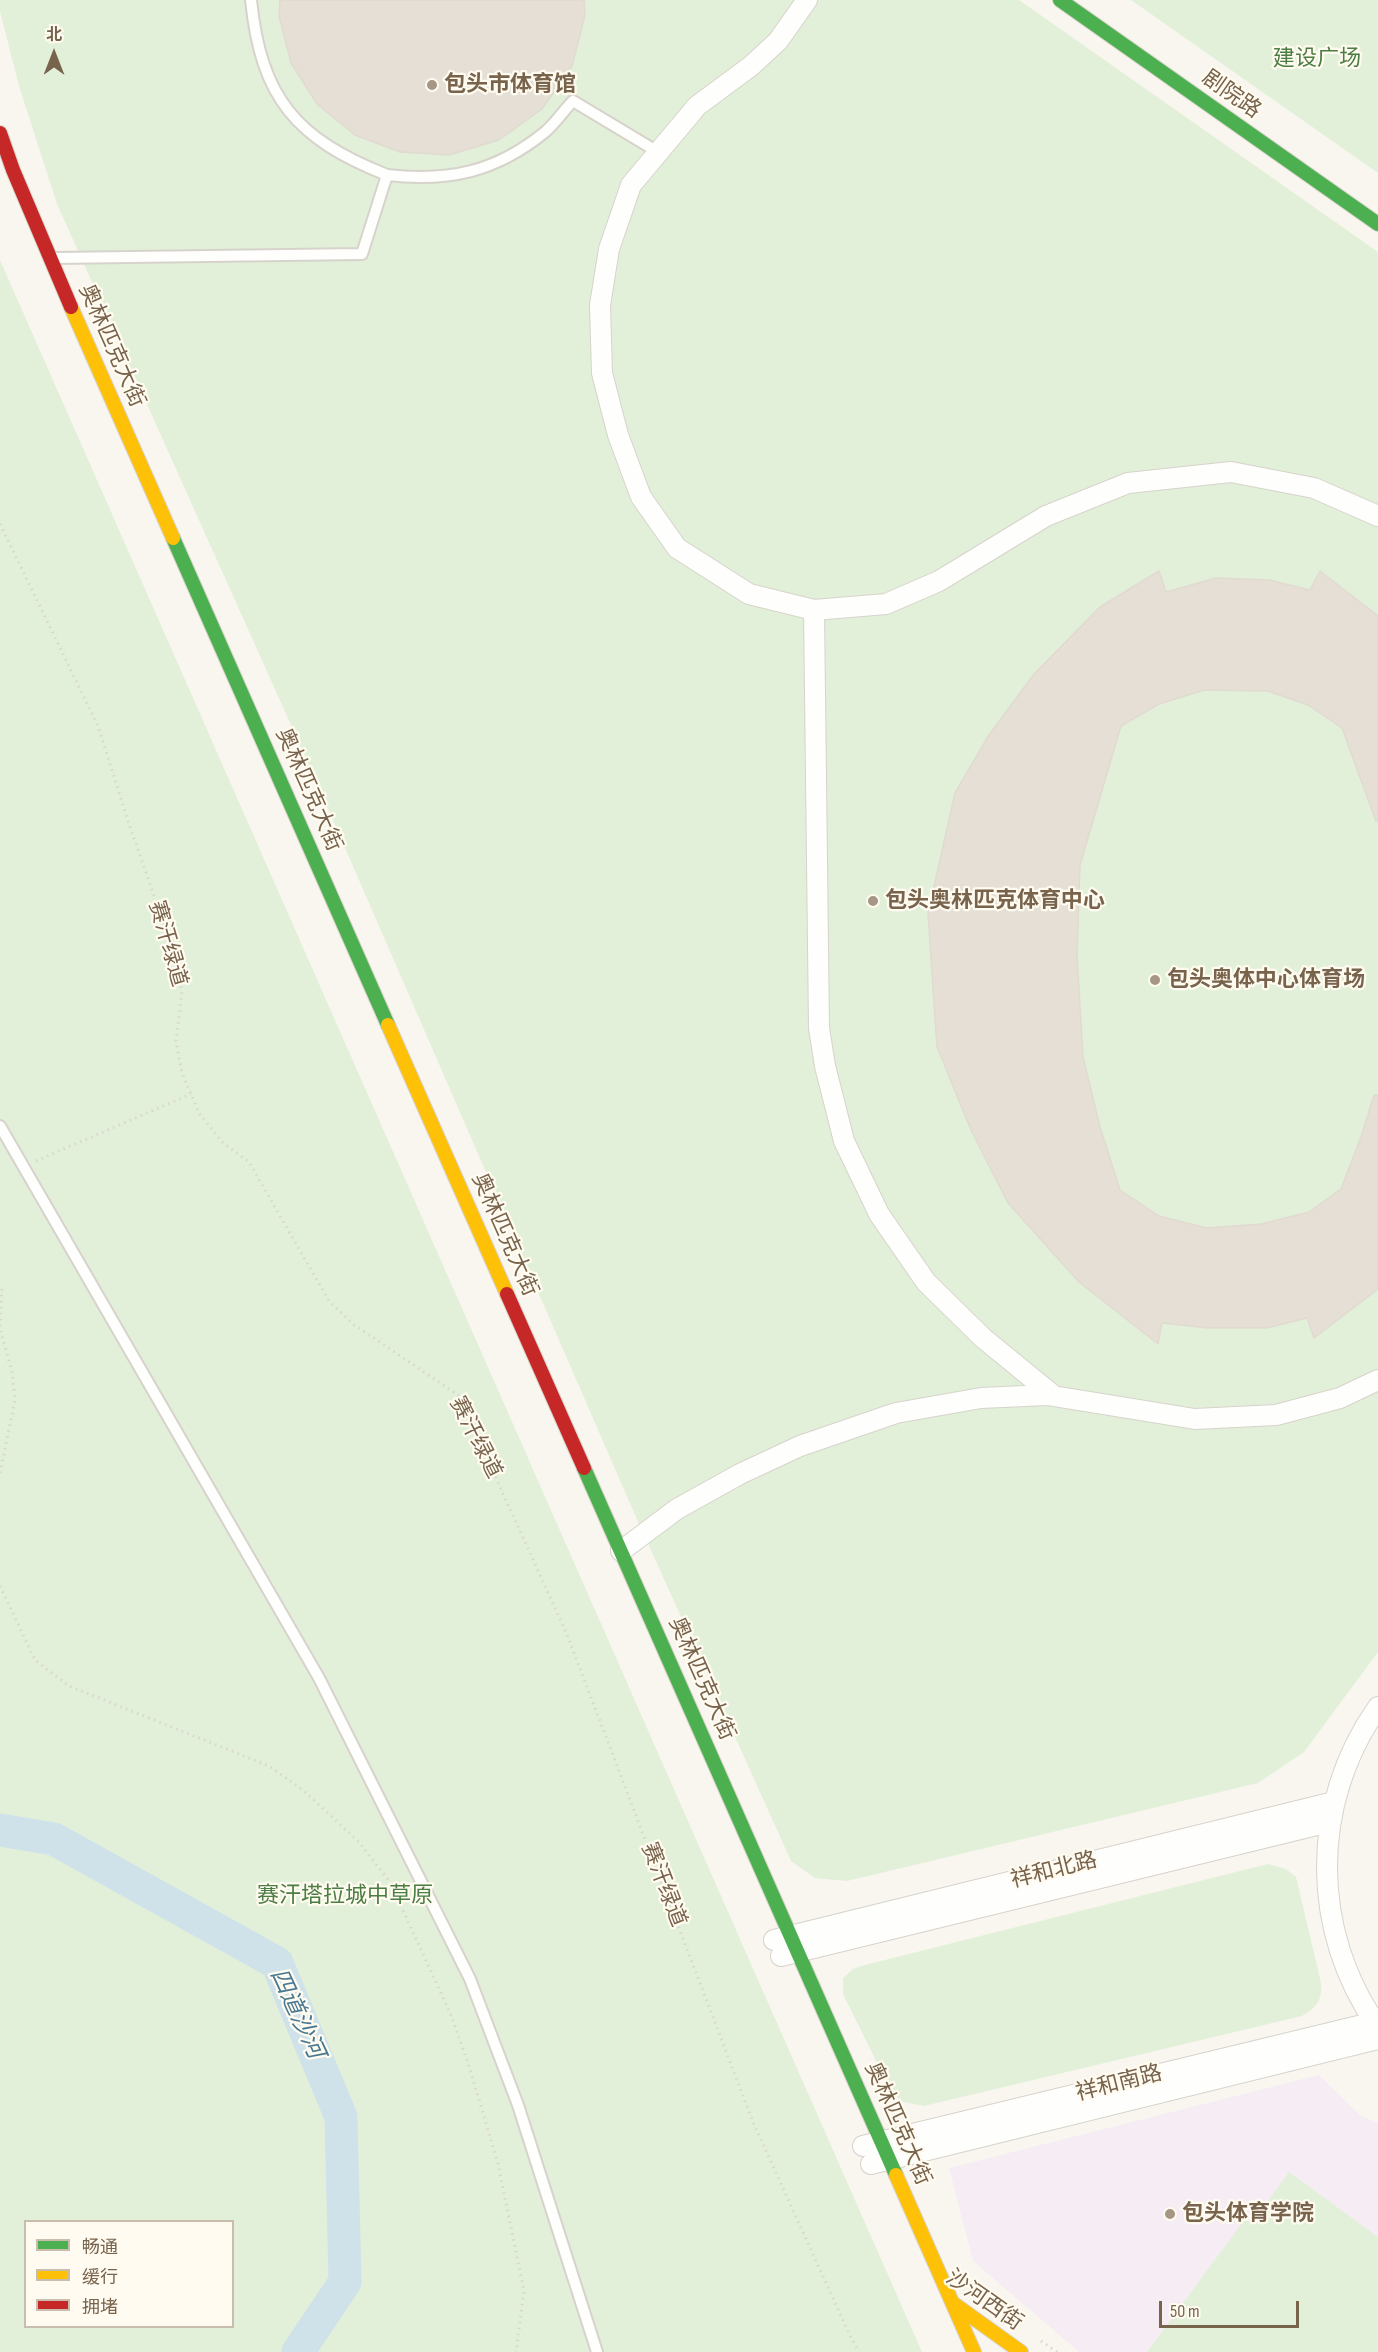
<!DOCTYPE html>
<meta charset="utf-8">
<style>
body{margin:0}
#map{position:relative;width:1378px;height:2352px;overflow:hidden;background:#f8f6ee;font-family:"Sofia Sans Condensed","Noto Sans SC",sans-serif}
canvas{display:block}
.legend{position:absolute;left:24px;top:2220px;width:210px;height:108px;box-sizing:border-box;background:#fffbf0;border:2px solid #c9beae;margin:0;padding:8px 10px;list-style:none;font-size:18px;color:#78634c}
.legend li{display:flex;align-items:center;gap:12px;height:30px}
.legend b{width:30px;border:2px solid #c9beae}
.north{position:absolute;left:24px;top:24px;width:60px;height:60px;-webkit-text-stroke:4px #fffbf0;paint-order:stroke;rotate:0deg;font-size:16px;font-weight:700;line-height:24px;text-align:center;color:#78634c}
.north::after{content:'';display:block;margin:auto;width:21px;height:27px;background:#78634c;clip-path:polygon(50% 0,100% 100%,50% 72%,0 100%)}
.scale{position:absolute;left:1159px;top:2301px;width:140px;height:27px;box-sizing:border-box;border:3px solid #78634c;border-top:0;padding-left:8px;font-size:18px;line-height:21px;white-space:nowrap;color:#78634c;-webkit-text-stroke:4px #fffbf0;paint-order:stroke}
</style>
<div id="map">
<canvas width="1378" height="2352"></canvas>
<ul class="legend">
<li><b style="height:8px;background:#4caf50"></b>畅通</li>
<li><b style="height:8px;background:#ffc107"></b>缓行</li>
<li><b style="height:8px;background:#c62828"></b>拥堵</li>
</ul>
<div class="north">北</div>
<div class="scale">50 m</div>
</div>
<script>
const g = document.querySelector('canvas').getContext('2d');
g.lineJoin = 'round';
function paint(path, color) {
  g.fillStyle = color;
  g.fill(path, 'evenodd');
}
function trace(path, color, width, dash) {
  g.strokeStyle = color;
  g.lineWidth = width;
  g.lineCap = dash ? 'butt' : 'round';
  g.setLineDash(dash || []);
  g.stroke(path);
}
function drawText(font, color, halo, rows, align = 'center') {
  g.font = font + ' "Sofia Sans Condensed","Noto Sans SC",sans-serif';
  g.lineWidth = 4.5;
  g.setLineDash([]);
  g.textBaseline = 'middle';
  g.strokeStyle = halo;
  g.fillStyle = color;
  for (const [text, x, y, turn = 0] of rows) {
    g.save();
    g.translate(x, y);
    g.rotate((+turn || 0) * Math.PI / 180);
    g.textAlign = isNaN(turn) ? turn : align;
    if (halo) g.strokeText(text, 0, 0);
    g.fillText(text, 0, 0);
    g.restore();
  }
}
paint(new Path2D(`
 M1319,2075L1360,2115L1378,2123V2352H1079L973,2261L949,2168Z`), '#f6edf4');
paint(new Path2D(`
 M0,0H1019L1378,252V1652L1304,1752L1258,1783L847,1881L815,1878L791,1861L632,1508L309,765L57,204L19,86L0,11Z
 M1131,0H1378V173Z
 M0,260L922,2352H0ZM26,2222H232V2326H26Z
 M1268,1864L1286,1869L1296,1877L1321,1983C1322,2001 1317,2007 1302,2016L924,2106L903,2102L891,2091L843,1994V1978L853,1969L865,1965Z
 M1289,2172L1378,2237V2352H1147L1245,2219L1252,2223Z`), '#e2f0d9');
trace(new Path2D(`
 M0,1830L54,1839L277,1963L341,2117L345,2282L298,2352`), '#cfe2e9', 33);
const building = new Path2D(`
 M280,0H584L585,15L572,66L542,109L499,140L449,155L400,152L355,135L317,104L291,63L279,16Z
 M1159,571L1166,592L1216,578L1269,580L1310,590L1320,571L1378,616V821H1376L1342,728L1308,705L1268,691L1204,690L1159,704L1121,726L1080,865L1077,956L1083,1057L1100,1127L1120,1190L1159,1216L1207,1228L1261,1224L1309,1212L1341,1189L1361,1137L1374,1095H1378V1289L1314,1338L1307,1318L1267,1328H1208L1162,1323L1158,1344L1079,1282L1008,1203L971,1130L937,1047L928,913L955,793L989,735L1034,674L1100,607Z`);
paint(building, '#e5dfd5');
trace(building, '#e1dad0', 1.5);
const lane = new Path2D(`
 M387,175C449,182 496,172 545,132C556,123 563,111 573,101L658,152
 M54,258L362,254L387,175C296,139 261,98 251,0
 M0,1126L319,1678L470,1979L518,2105L597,2352`);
const street = new Path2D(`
 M807,0L778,41L751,66L697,106L631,185L609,249L600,305L602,373L618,435L641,497L677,548L749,594L814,610L886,604L939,581L1046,516L1128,483L1231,472L1314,488L1378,516
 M814,610L819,1028L825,1066L844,1141L879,1214L926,1282L983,1338L1054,1396
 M621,1551L677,1509L740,1474L800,1446L896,1413L981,1398L1047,1395L1195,1419L1276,1415L1340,1398L1378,1380
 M1378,1707C1310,1803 1310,1931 1378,2027
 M774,1940L1334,1802
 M781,1956L1329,1822
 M863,2146L1375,2022
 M871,2164L1378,2039`);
const fast = new Path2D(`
 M1060,0L1378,224
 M173,538L388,1025
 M584,1468L896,2175`);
const slow = new Path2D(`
 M71,307L173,538
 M388,1025L507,1294
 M896,2175L974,2352
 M954,2304L1021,2352`);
const jam = new Path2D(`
 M0,133L13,170L71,307
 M507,1294L584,1468`);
trace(lane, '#d7d3cc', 14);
trace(street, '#d7d3cc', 22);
trace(fast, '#d8d3cb', 16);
trace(slow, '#d8d3cb', 16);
trace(jam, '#d8d3cb', 16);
trace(new Path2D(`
 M0,524L98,726L128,821L171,944L182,992L176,1041L182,1073L199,1113L223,1143L249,1162L329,1301L353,1324L458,1395L566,1632L753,2122L851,2338L859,2352
 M36,1161L191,1094
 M0,1473L15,1400L12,1371L0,1329L2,1288
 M0,1586L35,1660L69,1686L269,1766L303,1790L359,1842L390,1882L451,2015L469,2066L498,2164L524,2291L516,2352
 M1041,2341L1057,2352`), '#dad6cf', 3, [1.5, 4.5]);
trace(lane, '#fefefc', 10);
trace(street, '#fefefc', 20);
trace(fast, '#4caf50', 14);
trace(slow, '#ffc107', 14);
trace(jam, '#c62828', 14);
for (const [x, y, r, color] of [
 [432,85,6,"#a59685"],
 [873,901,6,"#a59685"],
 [1155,980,6,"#a59685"],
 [1170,2214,6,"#a59685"]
]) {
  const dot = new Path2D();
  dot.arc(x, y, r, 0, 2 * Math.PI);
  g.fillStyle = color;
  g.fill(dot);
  trace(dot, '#fffbf0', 2);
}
drawText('22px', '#4c7d43', '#fffbf0', [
 ["建设广场",1317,59],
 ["赛汗塔拉城中草原",345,1896]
]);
drawText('bold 22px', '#78634c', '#fffbf0', [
 ["包头市体育馆",444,85],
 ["包头奥林匹克体育中心",885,901],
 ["包头奥体中心体育场",1167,980],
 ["包头体育学院",1182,2214]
], 'left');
drawText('22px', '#78634c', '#fffbf0', [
 ["剧院路",1231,95,35],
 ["奥林匹克大街",111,346,66],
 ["奥林匹克大街",308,790,66],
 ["赛汗绿道",167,944,74],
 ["奥林匹克大街",504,1235,66],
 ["赛汗绿道",475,1438,63],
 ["奥林匹克大街",701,1679,66],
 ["祥和北路",1054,1871,-14],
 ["赛汗绿道",663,1885,69],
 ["祥和南路",1119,2084,-14],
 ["奥林匹克大街",897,2124,66],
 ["沙河西街",984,2301,35]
]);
drawText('italic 24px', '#497992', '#fffbf0', [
 ["四道沙河",296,2014,65]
]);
</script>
